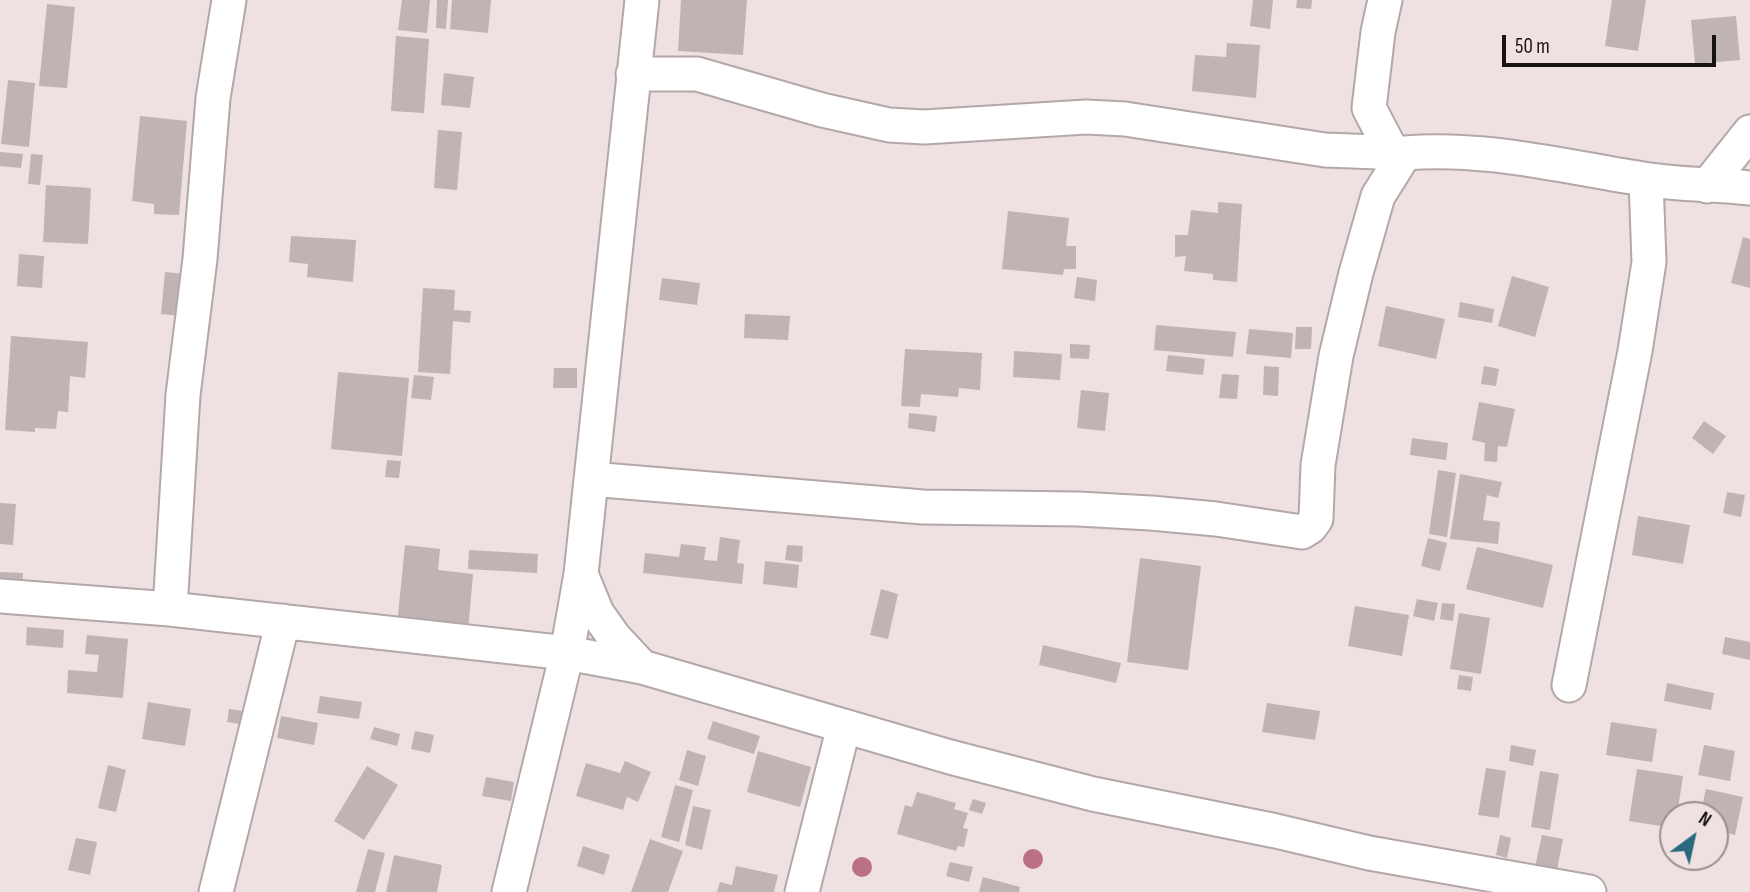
<!DOCTYPE html>
<style>
body{margin:0}
#map{position:relative;width:1750px;height:892px;overflow:hidden;background:#efe1e2;font-family:"Sofia Sans Condensed",sans-serif}
canvas{display:block}
.north{position:absolute;left:1659px;top:801px;width:70px;height:70px;box-sizing:border-box;background:#efe1e2;border:2px solid #998e8f;border-radius:50%;rotate:33deg;font-size:19px;font-weight:700;line-height:28px;text-align:center;color:#171213}
.north::after{content:'';display:block;margin:auto;width:24px;height:32px;background:#28697d;clip-path:polygon(50% 0,100% 100%,50% 72%,0 100%)}
.scale{position:absolute;left:1502px;top:35px;width:214px;height:32px;box-sizing:border-box;border:4px solid #171213;border-top:0;padding-left:9px;font-size:21px;line-height:24px;white-space:nowrap;color:#171213;-webkit-text-stroke:5px #efe1e2;paint-order:stroke}
</style>
<div id="map">
<canvas width="1750" height="892"></canvas>
<div class="north">N</div>
<div class="scale">50 m</div>
</div>
<script>
const g = document.querySelector('canvas').getContext('2d');
g.lineJoin = 'round';
function paint(path, color) {
  g.fillStyle = color;
  g.fill(path, 'evenodd');
}
function trace(path, color, width, dash) {
  g.strokeStyle = color;
  g.lineWidth = width;
  g.lineCap = dash ? 'butt' : 'round';
  g.setLineDash(dash || []);
  g.stroke(path);
}
paint(new Path2D(`
 M402,0H430L427,33L398,30Z
 M437,0H448L446,29L436,28Z
 M452,0H491L488,33L450,29Z
 M681,0H747L743,55L678,51Z
 M1253,0H1273L1270,29L1250,26Z
 M1297,0H1312L1311,9L1296,8Z
 M1612,0H1646L1638,51L1605,46Z
 M47,4L75,7L67,88L39,86Z
 M1736,16L1740,60L1695,64L1691,20Z
 M396,36L429,39L424,113L391,111Z
 M1227,43L1260,45L1256,98L1192,91L1195,55L1226,57Z
 M444,73L474,77L470,108L441,105Z
 M8,80L35,83L29,147L1,144Z
 M140,116L187,121L179,215L154,214V204L132,201Z
 M438,130L462,132L457,190L434,188Z
 M0,152L23,154L21,168L0,166Z
 M31,154L43,155L40,185L28,184Z
 M46,185L91,188L88,244L43,242Z
 M1218,202L1242,204L1237,282L1213,280V274L1184,271L1186,256L1175,257V235H1188L1191,210L1218,213Z
 M1008,211L1069,218L1066,246H1076V269H1064L1063,275L1002,269Z
 M291,236L356,240L353,282L307,277L308,264L289,262Z
 M1743,237L1750,239V288L1731,283Z
 M19,254L44,256L42,288L17,286Z
 M165,272L185,274L181,316L161,314Z
 M1512,276L1549,287L1535,337L1498,326Z
 M1077,277L1097,280L1095,301L1074,298Z
 M662,278L700,283L697,305L659,300Z
 M423,288L455,290L454,310L471,311L470,323L453,321L450,374L418,372Z
 M1460,302L1494,309L1492,323L1458,317Z
 M1386,306L1445,319L1436,359L1378,346Z
 M745,314L790,316L788,340L744,338Z
 M1156,325L1236,332L1233,357L1154,350Z
 M1296,327H1312L1311,349H1295Z
 M1249,329L1293,333L1291,358L1246,354Z
 M11,336L88,342L85,378L70,376L68,412L58,411L56,429L35,428V432L5,430Z
 M1070,344L1090,345L1089,359L1070,358Z
 M905,349L982,353L980,390L959,388L958,397L921,394L920,407L901,406Z
 M1014,351L1062,354L1060,380L1013,377Z
 M1168,355L1205,359L1203,375L1166,371Z
 M1264,366L1279,367L1278,396L1263,395Z
 M1484,366L1499,369L1496,386L1481,384Z
 M554,368H577V388H553Z
 M338,372L409,378L402,456L331,449Z
 M1222,374L1239,375L1237,399L1219,398Z
 M414,375L434,377L431,400L411,398Z
 M1081,390L1109,393L1105,431L1077,428Z
 M1479,402L1515,409L1507,447L1498,446L1497,462L1484,461L1485,443L1472,440Z
 M909,413L937,416L935,432L908,428Z
 M1704,421L1726,436L1713,454L1692,438Z
 M1412,438L1448,443L1446,460L1410,455Z
 M387,460L401,461L399,478L385,477Z
 M1438,470L1456,473L1447,537L1429,534Z
 M1460,474L1502,482L1498,498L1487,495L1483,520L1500,522L1498,544L1450,539Z
 M1727,492L1745,495L1741,517L1723,513Z
 M0,503L16,504L13,545L0,544Z
 M1638,516L1690,525L1683,564L1632,555Z
 M720,537L740,540L737,563L744,564L742,584L643,573L645,553L679,557L681,544L706,547L704,560L717,561Z
 M1428,538L1447,543L1440,571L1421,566Z
 M405,545L440,549L438,570L473,574L468,632L397,625Z
 M787,545L803,546L802,562L785,560Z
 M1477,547L1553,565L1543,608L1466,589Z
 M469,550L538,554L537,573L468,569Z
 M1140,558L1201,566L1188,670L1127,662Z
 M765,561L799,565L797,588L763,584Z
 M0,572L23,573L22,590L0,588Z
 M881,589L898,594L888,639L870,635Z
 M1417,599L1438,603L1434,621L1413,616Z
 M1442,603L1455,604L1453,621L1440,619Z
 M1355,606L1409,615L1402,656L1348,646Z
 M1459,613L1490,618L1481,674L1450,669Z
 M27,627L64,630L63,648L26,645Z
 M87,635L128,639L123,698L67,693L68,670L97,672L99,655L85,654Z
 M1725,637L1750,642V660L1722,654Z
 M1043,645L1121,663L1116,683L1039,665Z
 M1459,675L1473,677L1471,691L1457,689Z
 M1667,683L1714,693L1711,710L1664,701Z
 M320,696L362,702L359,719L317,713Z
 M148,702L191,709L185,746L142,739Z
 M1267,703L1320,711L1315,740L1262,732Z
 M229,709L255,713L253,726L227,722Z
 M281,716L318,723L314,745L277,738Z
 M713,721L760,736L754,754L707,739Z
 M1611,722L1657,729L1652,762L1606,755Z
 M374,727L400,734L397,746L370,739Z
 M415,731L434,735L430,753L411,749Z
 M1511,745L1536,750L1533,766L1509,761Z
 M1704,745L1735,751L1730,781L1698,775Z
 M687,750L706,756L698,786L679,780Z
 M758,751L811,767L800,807L747,792Z
 M625,761L651,772L638,802L627,797L623,810L576,796L586,763L620,773Z
 M108,765L126,770L116,812L98,808Z
 M367,766L398,785L364,840L334,821Z
 M1486,768L1506,771L1499,818L1478,815Z
 M1637,769L1683,776L1677,815H1673V828L1629,821Z
 M1540,771L1559,774L1550,830L1531,827Z
 M486,777L514,782L511,801L482,796Z
 M675,785L693,790L679,842L661,837Z
 M1706,789L1743,797L1735,835L1715,830V815H1700Z
 M917,792L956,803L954,809L968,813L963,828L968,829L964,847L958,846L956,851L897,834L905,805L912,807Z
 M973,799L986,803L982,814L969,810Z
 M693,806L711,810L702,850L685,845Z
 M1500,835L1511,838L1507,858L1496,855Z
 M1542,835L1563,839L1555,880L1533,876Z
 M76,838L97,842L90,875L68,870Z
 M650,839L683,851L668,892H631Z
 M583,846L610,855L604,875L577,866Z
 M368,849L385,853L375,892H356Z
 M394,855L442,865L437,892H386Z
 M950,862L973,867L969,882L946,876Z
 M736,866L778,875L774,892H717L720,882L732,885Z
 M983,877L1020,887L1019,892H979Z`), '#bfb3b4');
const minor = new Path2D(`
 M1385,0L1378,32L1369,108L1392,152
 M633,74H697L822,110L889,125L924,127L1086,117L1125,119L1325,150L1405,153
 M1707,186L1750,132
 M591,479L923,507L1078,509L1151,513L1216,519L1302,532L1310,527L1316,519L1318,465L1336,356L1356,273L1378,196L1405,153C1484,146 1565,167 1643,179C1679,185 1715,184 1750,188
 M581,574L597,613L614,637L642,667
 M0,596L170,609L567,653L581,574L642,0
 M170,609L183,395L200,259L213,98L229,0
 M1569,685L1635,351L1649,262L1646,180
 M216,892L283,621
 M509,892L567,653L642,667L950,757L1093,794L1276,831L1369,853L1589,892
 M802,892L844,726`);
trace(minor, '#b4a7a8', 37);
trace(minor, '#fff', 33);
g.fillStyle = '#bb7084';
for (const [x, y] of [
 [1033,859],
 [862,867]
]) {
  g.beginPath();
  g.arc(x, y, 10, 0, 2 * Math.PI);
  g.fill();
}
</script>
